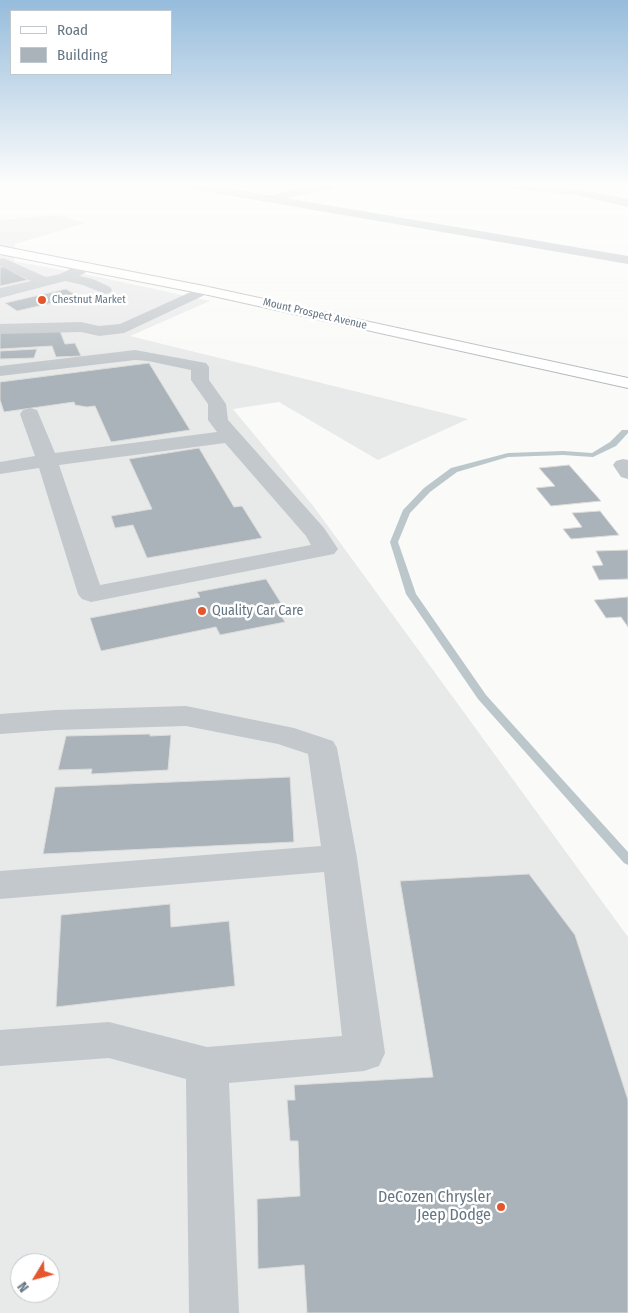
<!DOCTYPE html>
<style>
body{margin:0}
#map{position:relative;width:628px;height:1313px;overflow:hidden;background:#fafaf8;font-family:"Fira Sans Condensed",sans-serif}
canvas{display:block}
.legend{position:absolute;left:10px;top:10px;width:162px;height:65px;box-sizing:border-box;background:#fff;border:1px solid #c1c8cd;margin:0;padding:6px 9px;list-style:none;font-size:15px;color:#657683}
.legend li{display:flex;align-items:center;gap:10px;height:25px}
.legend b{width:25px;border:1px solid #c1c8cd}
.north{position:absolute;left:10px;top:1253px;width:50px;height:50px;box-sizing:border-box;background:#fff;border:1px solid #c1c8cd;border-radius:50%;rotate:233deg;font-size:14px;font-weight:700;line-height:20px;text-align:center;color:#657683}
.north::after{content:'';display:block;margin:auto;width:18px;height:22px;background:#e4572e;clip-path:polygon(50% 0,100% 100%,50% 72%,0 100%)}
</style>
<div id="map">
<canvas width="628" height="1313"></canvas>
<ul class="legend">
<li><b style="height:6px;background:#fff"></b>Road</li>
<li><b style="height:14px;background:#aab3b9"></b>Building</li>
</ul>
<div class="north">N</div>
</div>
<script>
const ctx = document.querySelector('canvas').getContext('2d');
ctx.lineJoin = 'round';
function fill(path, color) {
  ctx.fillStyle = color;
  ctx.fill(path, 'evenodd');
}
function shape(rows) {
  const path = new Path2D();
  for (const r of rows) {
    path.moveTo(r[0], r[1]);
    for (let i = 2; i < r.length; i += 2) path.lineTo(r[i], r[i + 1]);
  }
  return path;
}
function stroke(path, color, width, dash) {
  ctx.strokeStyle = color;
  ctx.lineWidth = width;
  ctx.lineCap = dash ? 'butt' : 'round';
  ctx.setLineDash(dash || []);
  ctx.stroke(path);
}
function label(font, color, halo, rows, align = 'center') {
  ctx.font = font + ' "Fira Sans Condensed",sans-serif';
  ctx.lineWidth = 5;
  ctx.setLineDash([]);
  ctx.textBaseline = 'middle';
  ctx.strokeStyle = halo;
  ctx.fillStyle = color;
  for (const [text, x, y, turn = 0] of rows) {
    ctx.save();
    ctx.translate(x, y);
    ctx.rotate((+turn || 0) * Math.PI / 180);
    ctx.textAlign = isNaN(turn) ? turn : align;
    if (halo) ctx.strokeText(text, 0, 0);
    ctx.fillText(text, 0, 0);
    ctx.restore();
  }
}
fill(shape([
 [57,215,86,223,15,244,14,261,99,277,210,301,130,336,468,419,378,460,279,402,233,409,314,507,628,937,628,1313,0,1313,0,220],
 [20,1263,50,1263,50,1293,20,1293]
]), '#e8e9e9');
fill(shape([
 [622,430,628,430,628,433,616,446,593,457,563,455,508,457,457,472,430,492,410,513,398,542,416,594,486,695,628,852,628,865,624,863,478,699,406,594,390,542,403,510,424,488,451,468,508,453,563,451,592,453,610,442,622,430]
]), '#bbc7cb');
const building = shape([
 [0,267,4,267,28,280,0,286,0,267],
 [66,289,79,297,17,311,5,303,66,289],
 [60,331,65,344,75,343,81,356,56,357,52,346,0,349,0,332,60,331],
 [37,349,34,358,0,359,0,351,37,349],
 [149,363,190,430,111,442,95,406,87,407,75,405,74,402,4,412,0,400,0,382,149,363],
 [199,448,234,507,242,506,262,538,147,558,133,525,115,528,111,516,152,509,129,459,199,448],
 [569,465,601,501,551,506,536,488,555,486,539,468,569,465],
 [600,511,619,535,571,539,563,529,582,527,572,513,600,511],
 [628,550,628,579,599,580,592,566,603,565,596,551,628,550],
 [266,579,281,603,274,604,285,622,220,635,216,627,101,651,90,618,200,597,197,592,266,579],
 [628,597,628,627,621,617,606,618,594,600,628,597],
 [150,734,150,736,171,735,168,770,91,774,92,769,58,770,66,736,150,734],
 [290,777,294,842,43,854,55,787,290,777],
 [529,874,575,935,628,1100,628,1313,307,1313,304,1265,258,1269,257,1199,300,1196,298,1141,290,1141,287,1100,295,1100,294,1085,433,1077,400,881,529,874],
 [170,904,171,927,229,921,235,986,56,1007,61,915,170,904]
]);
fill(building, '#aab3b9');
stroke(building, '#dcdcda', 1);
const major = shape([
 [0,246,204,286,628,378,628,388,204,294,0,254,0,246]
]);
stroke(major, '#b5babe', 2);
fill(shape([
 [187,186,215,186,274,196,276,194,304,186,337,186,332,189,285,198,628,256,628,264,192,189,187,186],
 [508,186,577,189,628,199,628,207,577,195,513,189,508,186],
 [3,258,46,277,60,274,82,263,92,263,94,266,92,269,79,276,93,279,110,287,112,290,110,293,105,294,83,285,65,281,0,298,0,288,31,281,0,266,0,259,3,258],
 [204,286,209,287,211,290,209,293,124,333,99,336,81,332,0,334,0,324,81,322,99,326,120,324,204,286],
 [135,350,206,363,209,367,209,380,226,404,228,420,324,528,338,549,334,554,91,602,82,599,78,594,39,468,0,474,0,462,35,456,20,414,23,410,30,408,37,410,55,453,217,432,208,420,208,404,191,380,191,370,148,361,135,360,0,376,0,366,135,350],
 [225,443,306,536,311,545,100,585,59,465,225,443],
 [623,459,628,460,628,479,621,477,613,465,616,461,623,459],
 [186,706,294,728,333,741,337,748,357,858,385,1053,379,1066,364,1071,229,1083,239,1313,189,1313,186,1079,109,1058,0,1066,0,1030,109,1022,207,1047,342,1036,324,872,0,899,0,871,321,846,308,754,278,744,186,726,56,730,0,734,0,714,56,710,186,706]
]), '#c3c8cc');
fill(major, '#fff');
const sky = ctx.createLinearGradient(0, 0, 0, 370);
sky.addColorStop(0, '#96bcdc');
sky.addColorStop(0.5, '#fdfdfc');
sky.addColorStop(1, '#fdfdfc00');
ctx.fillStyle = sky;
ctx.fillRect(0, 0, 628, 370);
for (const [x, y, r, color] of [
 [42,300,5,"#e4572e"],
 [202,611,5,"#e4572e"],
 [501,1207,5,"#e4572e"]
]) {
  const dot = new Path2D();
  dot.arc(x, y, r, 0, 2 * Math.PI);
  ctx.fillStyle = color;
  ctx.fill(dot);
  stroke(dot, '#fff', 2);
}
label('11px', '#657683', '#fff', [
 ["Chestnut Market",52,300]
], 'left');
label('11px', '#657683', '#fff', [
 ["Mount Prospect Avenue",315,314,13]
]);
label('14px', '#657683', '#fff', [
 ["Quality Car Care",212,611]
], 'left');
label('16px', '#657683', '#fff', [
 ["DeCozen Chrysler",491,1198],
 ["Jeep Dodge",491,1216]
], 'right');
</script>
